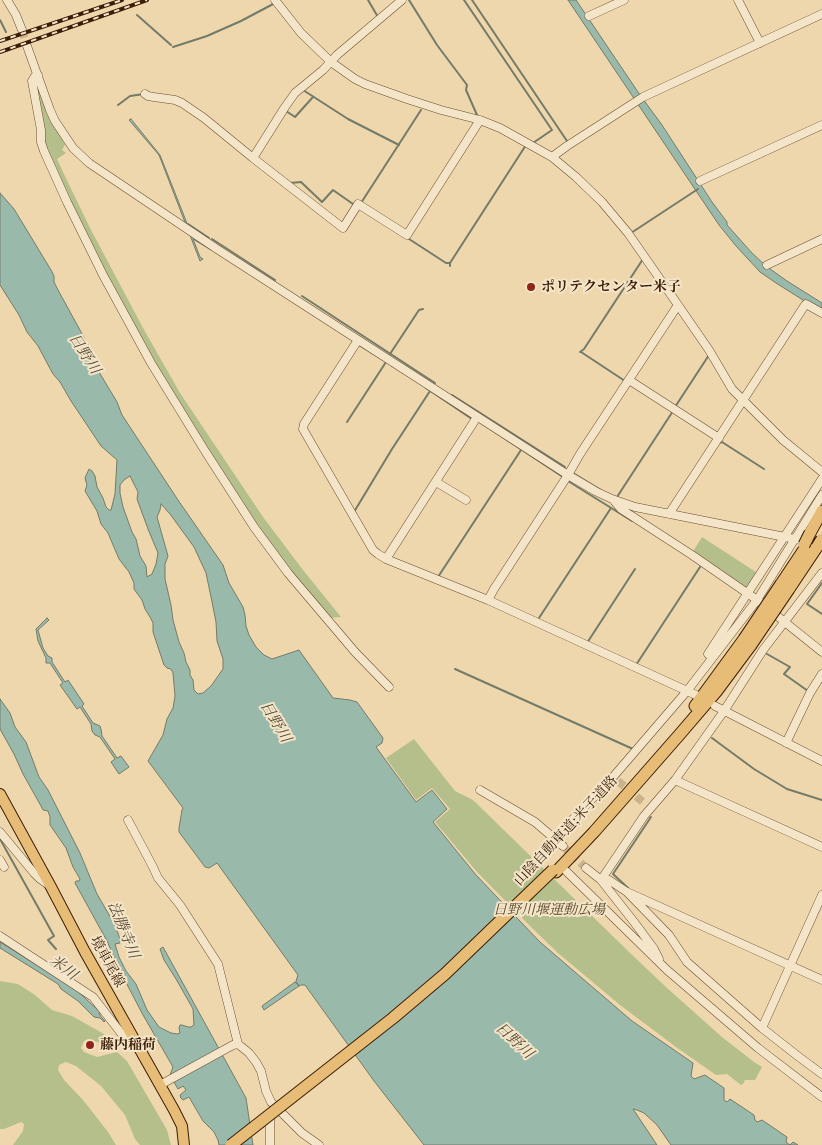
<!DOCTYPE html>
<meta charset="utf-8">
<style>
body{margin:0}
canvas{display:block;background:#eed7ac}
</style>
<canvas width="822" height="1145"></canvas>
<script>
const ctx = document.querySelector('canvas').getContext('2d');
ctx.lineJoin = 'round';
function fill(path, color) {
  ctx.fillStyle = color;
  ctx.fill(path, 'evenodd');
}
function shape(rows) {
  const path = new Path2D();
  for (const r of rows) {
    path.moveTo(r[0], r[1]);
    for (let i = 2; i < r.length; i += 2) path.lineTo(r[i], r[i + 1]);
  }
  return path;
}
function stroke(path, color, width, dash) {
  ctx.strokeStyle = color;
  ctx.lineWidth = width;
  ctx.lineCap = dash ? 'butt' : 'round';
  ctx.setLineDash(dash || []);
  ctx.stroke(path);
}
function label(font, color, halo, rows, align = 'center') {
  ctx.font = font + ' "Old Standard TT","Noto Serif JP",serif';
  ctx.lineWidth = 4;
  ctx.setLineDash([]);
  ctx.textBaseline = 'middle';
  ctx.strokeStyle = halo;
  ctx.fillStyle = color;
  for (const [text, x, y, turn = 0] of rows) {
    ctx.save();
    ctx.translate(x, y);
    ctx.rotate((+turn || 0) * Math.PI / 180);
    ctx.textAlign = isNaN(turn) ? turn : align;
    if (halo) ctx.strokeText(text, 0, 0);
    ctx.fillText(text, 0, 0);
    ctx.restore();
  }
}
fill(shape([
 [36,81,51,119,65,145,62,150,66,153,57,159,63,172,89,226,143,328,180,393,263,517,303,570,341,617,329,618,324,613,259,531,171,393,96,257,46,149],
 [702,537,759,574,748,591,692,553],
 [414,739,455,791,473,800,627,950,667,988,722,1037,754,1062,762,1067,755,1080,745,1080,743,1084,741,1085,727,1074,716,1075,676,1047,620,1005,558,953,532,928,477,872,435,822,450,809,432,788,416,800,386,758],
 [0,981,18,984,35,995,52,1010,72,1016,104,1034,106,1041,106,1045,88,1039,84,1041,81,1048,84,1052,97,1057,117,1052,127,1061,167,1130,171,1145,140,1145,135,1139,125,1115,101,1086,76,1066,66,1062,59,1065,58,1070,64,1080,83,1100,108,1132,116,1145,13,1145,23,1131,24,1124,21,1122,4,1129,0,1129]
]), '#b5bf8c');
const water = shape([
 [568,0,576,0,640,95,662,125,712,202,727,222,727,225,752,253,766,266,787,281,822,303,822,312,776,283,760,272,736,246,719,225,568,0],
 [131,119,160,155,192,236,212,249,211,250,193,239,200,257,203,259,200,261,159,155,129,120,131,119],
 [0,193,14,209,51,270,54,276,54,282,58,290,92,352,93,362,117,402,122,415,178,500,223,565,229,583,243,607,245,615,246,626,249,635,256,647,264,655,272,659,299,650,333,698,350,700,357,702,383,738,382,743,376,747,416,802,432,790,447,809,433,822,476,875,540,942,632,1021,693,1063,691,1076,694,1079,705,1075,724,1088,724,1100,727,1102,730,1099,754,1115,755,1120,757,1122,762,1120,787,1137,786,1142,790,1145,793,1142,798,1145,671,1145,657,1125,644,1113,637,1110,633,1109,657,1145,424,1145,374,1081,305,985,301,985,299,986,296,981,298,975,217,863,209,868,205,867,179,832,179,828,182,810,183,808,148,761,163,735,167,719,173,708,175,696,173,673,171,669,167,668,164,665,153,632,153,623,150,617,145,609,142,600,134,589,134,583,129,572,119,559,108,533,101,524,97,511,85,491,87,485,85,478,89,469,92,471,95,476,97,487,103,498,106,507,109,510,111,510,115,494,117,460,101,446,71,401,60,382,53,374,38,346,27,332,19,315,0,285,0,193],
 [130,476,138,492,137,499,148,529,158,553,156,564,152,574,147,577,146,566,140,556,136,539,132,532,123,507,120,493,120,485,124,480,130,476],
 [161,504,170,514,194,547,206,573,211,597,216,622,217,641,223,659,223,669,211,686,203,693,198,694,194,690,193,680,190,675,190,670,186,662,184,653,179,642,173,620,171,605,165,579,165,564,168,556,157,517,160,510,161,504],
 [47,618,49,620,38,630,43,648,48,656,52,658,52,662,65,682,68,680,84,704,82,706,93,723,100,726,101,729,102,736,117,758,121,756,129,767,119,774,111,762,115,759,100,737,95,735,92,731,91,724,80,707,77,709,60,685,63,683,50,663,46,663,46,658,38,641,36,629,47,618],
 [0,699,10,713,15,727,26,742,39,777,48,790,80,853,97,894,115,925,120,939,120,943,115,944,119,957,126,971,136,984,147,1010,159,1027,171,1033,177,1034,180,1033,179,1028,180,1025,182,1025,188,1027,191,1027,194,1025,193,1009,176,979,164,960,160,949,163,947,246,1098,253,1145,219,1145,218,1140,214,1132,203,1121,189,1097,183,1100,180,1097,181,1097,180,1095,186,1090,183,1086,178,1089,170,1075,173,1067,143,1015,120,971,107,941,75,883,76,881,79,881,80,879,73,867,66,848,50,825,50,817,48,811,43,810,41,806,23,774,14,754,0,729,0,699],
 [0,942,64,982,71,985,100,1012,99,1013,101,1017,105,1021,104,1022,100,1018,94,1017,78,1001,61,989,58,984,0,948,0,942],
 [295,982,299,986,264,1010,262,1006,295,982]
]);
fill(water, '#99baaa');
stroke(water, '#747b68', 1);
stroke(shape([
 [368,0,378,17],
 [409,0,437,45,467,85,466,90,477,115,477,117],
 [464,0,552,130,533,143],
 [472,0,567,141],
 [137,15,171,45],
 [0,20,6,32],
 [173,47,207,36,241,21,275,3],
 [303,90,348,119,399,145],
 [118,105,130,96,144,94],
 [286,111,295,117,313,97],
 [290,183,301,182,322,202,333,190,353,204],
 [361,203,421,110],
 [188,224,209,238],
 [631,233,698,189],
 [406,237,446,263,450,263,450,266],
 [212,239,275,280],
 [450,263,526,145],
 [302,296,435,383],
 [359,345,385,361],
 [580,352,584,349,643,259],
 [581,352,625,381],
 [390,354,419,310,423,309],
 [391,365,404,373],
 [426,388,472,419],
 [452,395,565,467],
 [675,407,709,355],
 [478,421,563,477],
 [347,422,386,362],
 [719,443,722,442,764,469],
 [573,473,601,490],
 [568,481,632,521],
 [617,497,673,411],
 [354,512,392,449,430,391],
 [438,577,521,450],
 [822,583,807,604,822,614],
 [537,621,611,508],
 [587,643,635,569],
 [767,654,790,667,784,674,808,691],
 [636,665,700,567],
 [455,669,633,749],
 [712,738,754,769,787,789,822,800],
 [0,839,54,936,48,940,56,949],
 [628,888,613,874,651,817]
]), '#747b68', 2);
stroke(shape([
 [22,30,27,46],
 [618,781,644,803],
 [563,846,586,868]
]), '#cab28b', 8, [8, 4]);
const minor = shape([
 [7,0,16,15,22,30],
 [275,0,301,33,331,62,355,79,365,84,407,99,441,110,480,120,500,128,552,157,576,177,602,202,628,233,678,305,709,350,732,389,783,440,822,472],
 [738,0,760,43],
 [589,16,624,0],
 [27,46,50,110,55,121,73,148,89,163,217,249,568,475,595,491,612,499,635,507,795,539,822,543],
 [38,75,35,76,32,81,41,130,41,142,44,151,67,202,103,275,151,363,205,451,254,527,288,573,355,652,389,687],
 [145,94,148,96,154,97,175,100,182,103,204,118,253,158,343,228,358,204,407,235,480,120],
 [552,157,567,146,643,97,822,14],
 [253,158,285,107,295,93,323,70,337,55,402,0],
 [700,181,822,125],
 [767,265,822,239],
 [358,340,304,424,303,429,373,550,378,554,386,559,477,417],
 [629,380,719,438],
 [436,482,466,500],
 [615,502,621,509,692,555,760,602],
 [669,514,805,305,806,304,822,313],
 [386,559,488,600,696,695],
 [488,600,494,589,568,475,580,454,678,305],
 [771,611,822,652],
 [712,658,708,654,822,479],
 [715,706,822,761],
 [786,743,810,693,822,674],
 [675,780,822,847],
 [480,790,535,822,563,846],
 [128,820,153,867,158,878,180,905,218,964,238,1044],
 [0,832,34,873,40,879,49,885],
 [554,839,613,777,687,691,757,600,822,495],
 [0,860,4,867],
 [586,868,601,880,634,922,654,949,659,959],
 [567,872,667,970,758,1048,822,1097],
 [601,880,644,816,675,780,724,711,763,650,822,573],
 [601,880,609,880,627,892,822,980],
 [627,892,669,935,687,962,762,1028,799,1057,822,1074],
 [0,936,93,997,128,1042,137,1046],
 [762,1028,822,895],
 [160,1085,233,1045,238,1044,249,1053,256,1062,261,1071,266,1091,271,1102,302,1133,319,1145],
 [270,1114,270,1145]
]);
const major = shape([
 [0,794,51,887,85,952,174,1110,182,1126,184,1145]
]);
const highway = shape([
 [810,533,822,511],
 [781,584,807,545],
 [789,589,817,547],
 [695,706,744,639],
 [556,872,594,832,680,734,716,692,751,645]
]);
stroke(minor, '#684c30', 9);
stroke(major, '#3c1d06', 12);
stroke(highway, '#3c1d06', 13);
stroke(minor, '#f4e5c9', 8);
stroke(major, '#e7bc76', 10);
stroke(highway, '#e7bc76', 11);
const rail = shape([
 [0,41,122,0],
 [0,52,147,0]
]);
stroke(rail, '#3c1d06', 4);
stroke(rail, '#f4e5c9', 2, [5.5]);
const highwayBridge = shape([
 [804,545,810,533],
 [817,547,822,539],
 [744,639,781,584],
 [751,645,789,589],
 [231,1145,393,1018,445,974,553,870]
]);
stroke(highwayBridge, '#3c1d06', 13, []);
stroke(highwayBridge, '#e7bc76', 11);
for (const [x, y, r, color] of [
 [531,287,5,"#8f2418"],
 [90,1045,5,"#8f2418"]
]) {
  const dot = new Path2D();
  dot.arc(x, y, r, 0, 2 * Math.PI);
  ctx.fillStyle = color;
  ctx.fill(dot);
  stroke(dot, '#f4e5c9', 2);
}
label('bold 14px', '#3c1d06', '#f4e5c9', [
 ["ポリテクセンター米子",541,287],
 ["藤内稲荷",100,1045]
], 'left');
label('14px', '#3c1d06', '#f4e5c9', [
 ["山陰自動車道;米子道路",566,831,-47],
 ["境車尾線",107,962,61]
]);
label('italic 14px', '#5a4628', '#f4e5c9', [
 ["日野川堰運動広場",549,910]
]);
label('italic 15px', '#584c37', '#f4e5c9', [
 ["日野川",84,354,57],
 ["日野川",275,722,59],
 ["法勝寺川",123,930,68],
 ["米川",63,968,37],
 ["日野川",514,1041,43]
]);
</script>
